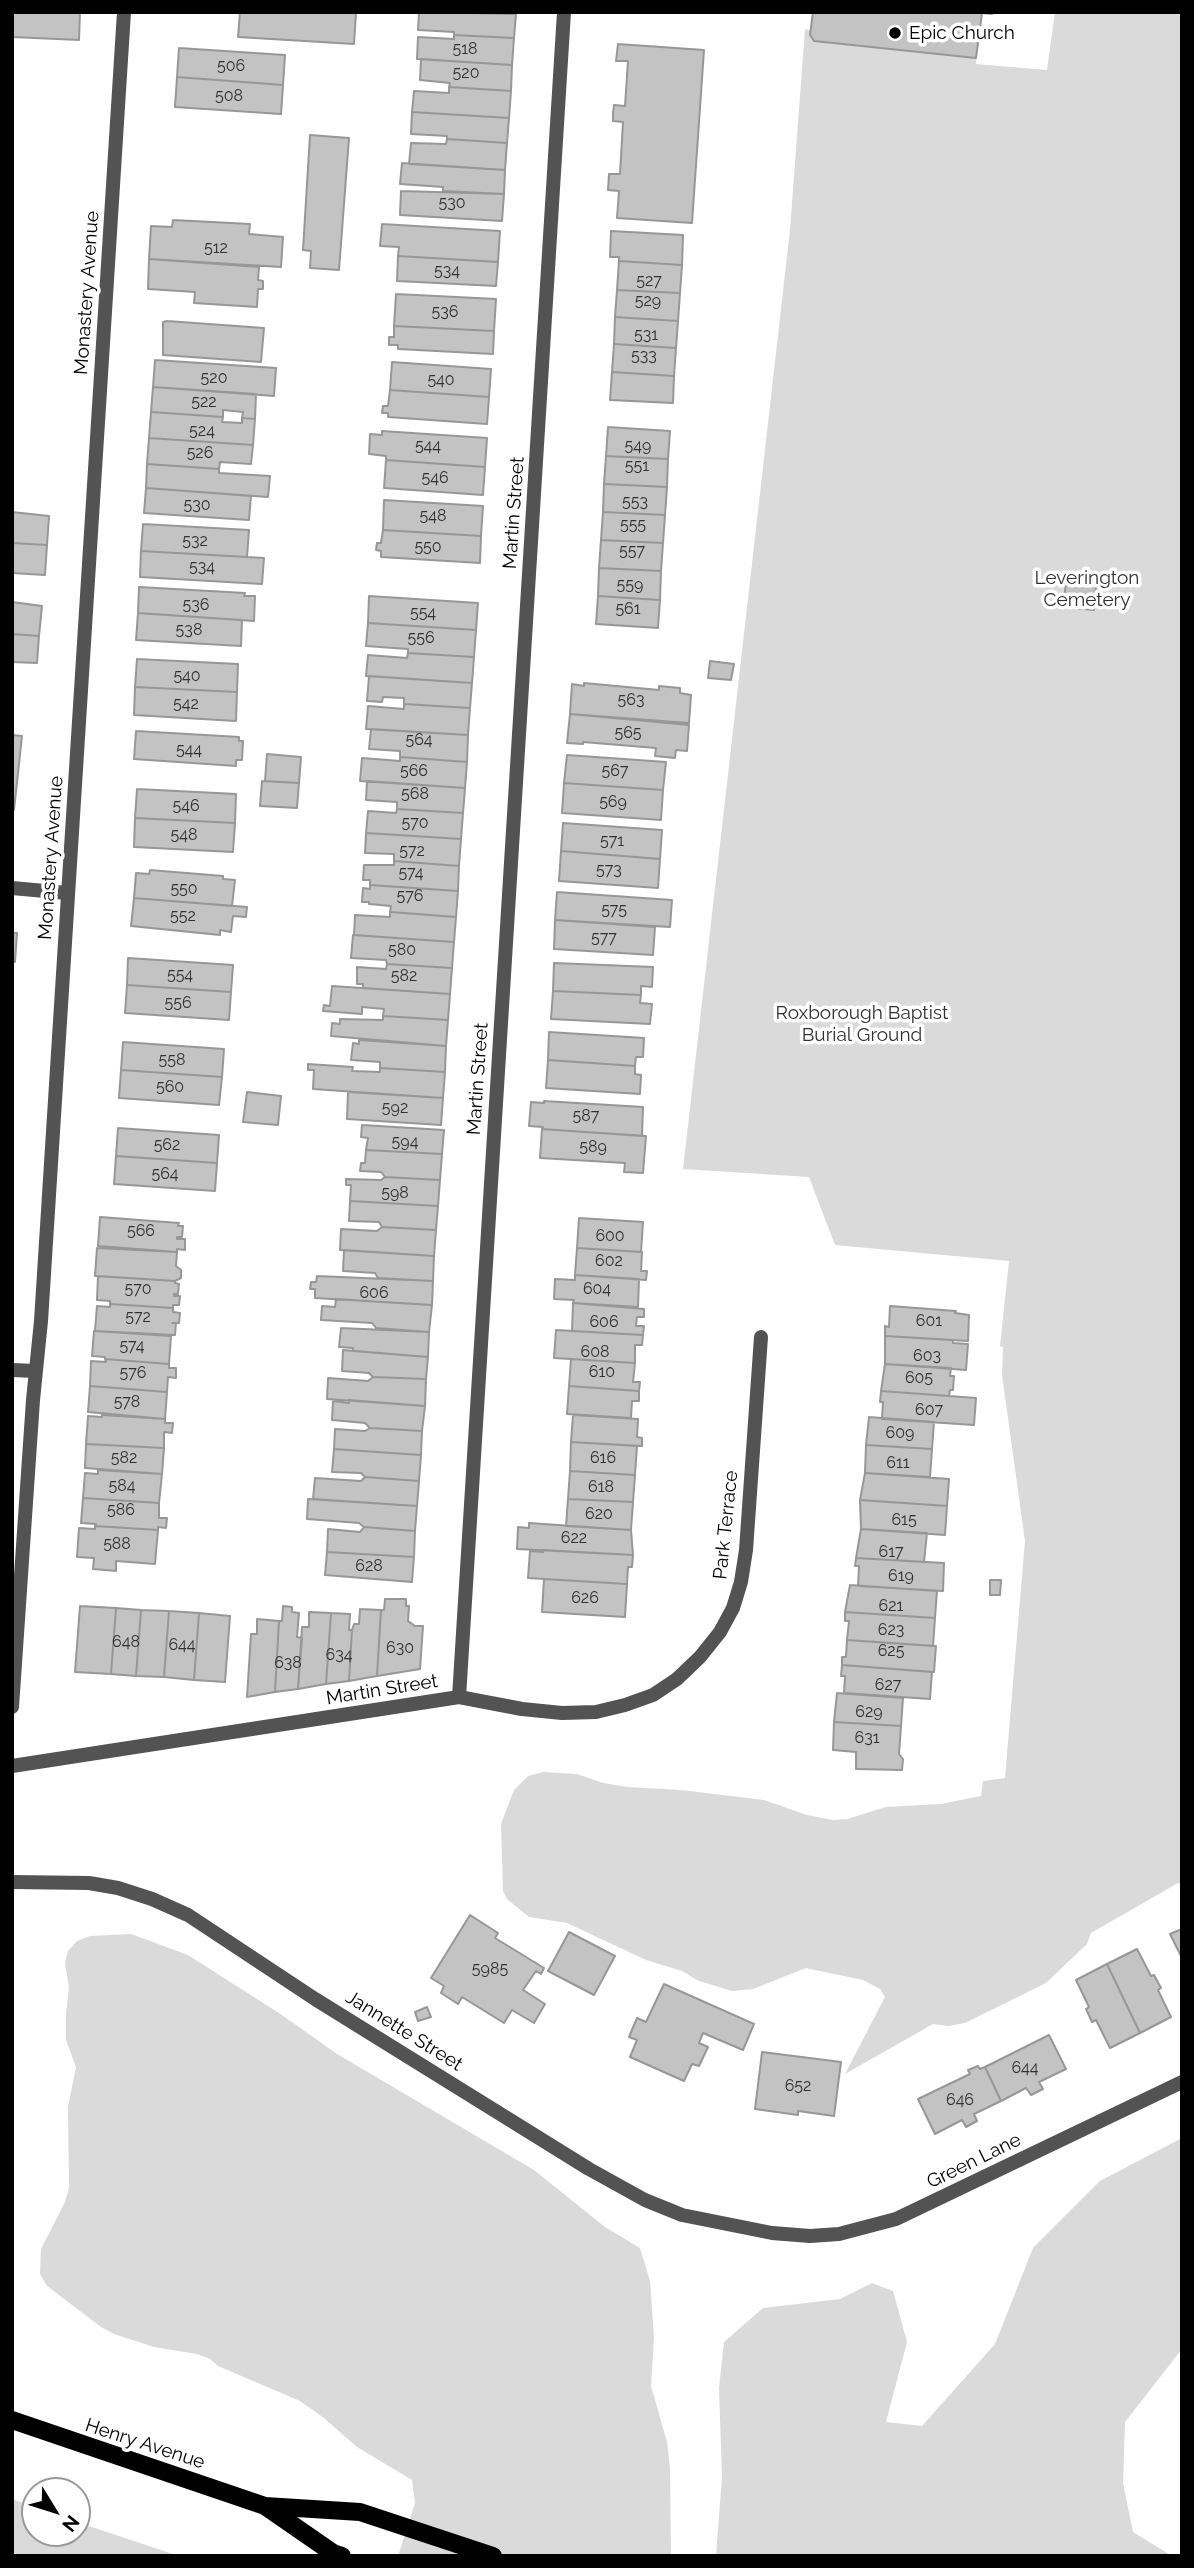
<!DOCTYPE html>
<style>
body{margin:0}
#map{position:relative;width:1194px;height:2568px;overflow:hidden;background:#fff;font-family:Raleway,sans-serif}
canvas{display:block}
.frame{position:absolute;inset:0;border:14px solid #000;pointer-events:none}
.north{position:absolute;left:21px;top:2477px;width:70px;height:70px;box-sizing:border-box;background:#fff;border:2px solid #999;border-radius:50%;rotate:128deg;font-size:19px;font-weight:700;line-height:28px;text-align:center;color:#000}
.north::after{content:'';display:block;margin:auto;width:24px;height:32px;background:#000;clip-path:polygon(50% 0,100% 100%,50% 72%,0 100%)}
</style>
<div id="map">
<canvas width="1194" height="2568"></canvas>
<div class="frame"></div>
<div class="north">N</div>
</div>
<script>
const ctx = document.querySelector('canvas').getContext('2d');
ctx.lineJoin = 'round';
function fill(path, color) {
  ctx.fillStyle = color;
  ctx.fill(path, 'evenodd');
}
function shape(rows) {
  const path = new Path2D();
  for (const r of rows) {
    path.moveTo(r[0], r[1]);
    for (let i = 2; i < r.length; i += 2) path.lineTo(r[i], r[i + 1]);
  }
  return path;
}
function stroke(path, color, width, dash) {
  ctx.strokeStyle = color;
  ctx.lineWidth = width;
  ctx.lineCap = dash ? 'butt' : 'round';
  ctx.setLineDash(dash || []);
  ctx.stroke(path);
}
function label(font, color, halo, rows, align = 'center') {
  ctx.font = font + ' Raleway,sans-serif';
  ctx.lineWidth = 7;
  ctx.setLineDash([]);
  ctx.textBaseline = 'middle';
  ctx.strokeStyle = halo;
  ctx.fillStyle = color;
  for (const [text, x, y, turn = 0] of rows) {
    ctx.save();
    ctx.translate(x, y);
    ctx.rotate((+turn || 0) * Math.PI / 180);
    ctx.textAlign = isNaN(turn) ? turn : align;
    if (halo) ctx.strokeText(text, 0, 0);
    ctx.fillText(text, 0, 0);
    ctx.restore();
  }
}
fill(shape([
 [1055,12,1182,12,1182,1884,1178,1883,1091,1933,1087,1944,1046,1983,965,2023,948,2026,933,2024,845,2074,885,1997,880,1989,863,1980,806,1968,753,1989,732,1991,699,1981,682,1971,646,1960,567,1923,529,1917,507,1899,503,1891,501,1824,514,1790,528,1776,543,1772,577,1774,603,1783,628,1787,681,1790,764,1800,807,1815,833,1820,847,1819,886,1807,941,1804,981,1796,983,1781,1005,1778,1025,1541,1002,1375,1003,1347,1000,1346,1009,1261,835,1245,809,1177,683,1169,790,230,805,29,810,30,810,35,814,41,976,58,976,64,1047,70],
 [131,1934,188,1955,282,2015,337,2054,534,2170,605,2227,640,2248,650,2281,654,2337,651,2386,667,2442,670,2468,671,2556,398,2556,415,2503,412,2480,357,2447,324,2418,300,2401,218,2366,210,2359,197,2354,154,2347,114,2334,101,2327,47,2286,40,2274,41,2249,65,2202,69,2188,68,2107,76,2067,66,2040,66,2014,69,1988,65,1963,68,1951,77,1941,90,1936],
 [1182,2138,1182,2349,1125,2422,1123,2483,1133,2532,1172,2556,716,2556,722,2477,719,2388,724,2342,763,2308,840,2299,872,2283,893,2291,907,2342,886,2422,922,2426,995,2344,1033,2248,1100,2181],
 [12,2499,35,2507,35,2533,77,2533,77,2522,179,2556,12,2556]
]), '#dadada');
const building = shape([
 [12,12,80,12,79,40,12,37,12,12],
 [240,12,356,12,354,44,238,37,240,12],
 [419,12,516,14,514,38,454,35,454,32,418,30,419,12],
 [813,12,993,12,992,14,982,13,976,58,814,41,810,35,813,12],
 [454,35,514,38,512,65,417,59,418,37,454,39,454,35],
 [618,44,704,50,692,223,617,218,619,191,608,190,609,174,620,174,623,122,613,121,613,113,614,105,625,106,628,61,616,61,618,44],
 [179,48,285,55,283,85,177,77,179,48],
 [421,59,512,65,511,91,449,87,450,83,420,80,421,59],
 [177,77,283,85,281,114,175,107,177,77],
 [449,87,511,91,509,118,412,112,414,91,449,93,449,87],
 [412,112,509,118,507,143,447,139,447,136,411,134,412,112],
 [310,135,349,138,339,270,310,268,311,251,303,250,310,135],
 [447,139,507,143,505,170,409,164,411,143,446,144,447,139],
 [402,163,505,170,504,194,443,191,443,187,400,184,402,163],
 [401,191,504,194,502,221,400,215,401,191],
 [173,220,250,224,249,234,283,237,281,267,149,259,151,226,172,227,173,220],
 [382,224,500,231,498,262,398,256,399,247,380,246,382,224],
 [611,231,683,235,682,265,619,261,619,257,610,257,611,231],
 [398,256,498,262,496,286,397,281,398,256],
 [149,259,259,267,258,280,263,281,263,289,258,289,257,307,194,303,195,292,148,289,149,259],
 [619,261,682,265,680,293,617,290,619,261],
 [617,290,680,293,678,321,615,317,617,290],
 [396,294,496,299,494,331,394,326,396,294],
 [615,317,678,321,676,348,614,344,615,317],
 [167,321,264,328,261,362,163,355,163,322,167,321],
 [394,326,494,331,493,354,398,349,398,345,389,345,389,337,394,337,394,326],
 [614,344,676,348,674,376,612,372,614,344],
 [155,360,276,368,274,396,153,387,155,360],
 [392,362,491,369,489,397,390,390,392,362],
 [612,372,674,376,673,403,610,400,612,372],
 [153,387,256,394,255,419,242,418,243,412,223,410,223,417,151,412,153,387],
 [390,390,489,397,487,424,388,417,388,413,382,413,383,406,388,406,390,390],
 [151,412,223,417,222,422,242,423,242,418,255,419,253,445,149,438,151,412],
 [608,427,670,431,668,459,606,456,608,427],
 [382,431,487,438,485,467,386,460,386,456,369,454,370,434,382,435,382,431],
 [149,438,253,445,251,464,220,462,219,469,147,464,149,438],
 [606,456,668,459,667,487,604,484,606,456],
 [386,460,485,467,483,495,384,488,386,460],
 [147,464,219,469,219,473,270,476,268,497,146,488,147,464],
 [604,484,667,487,665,515,603,512,604,484],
 [146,488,251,496,249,520,144,513,146,488],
 [384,500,483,506,481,536,383,530,384,500],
 [12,512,49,516,47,545,12,543,12,512],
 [603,512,665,515,663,543,601,540,603,512],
 [143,524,249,530,247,557,141,551,143,524],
 [383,530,481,536,480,563,381,557,381,551,376,550,377,543,381,543,383,530],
 [601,540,663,543,661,571,599,568,601,540],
 [12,543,47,545,45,575,12,573,12,543],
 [141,551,264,558,262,584,140,577,141,551],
 [599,568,661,571,660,600,598,596,599,568],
 [1066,583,1096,586,1094,610,1063,607,1066,583],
 [139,587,245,593,244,596,255,596,254,621,138,613,139,587],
 [369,596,478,603,476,630,368,623,369,596],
 [598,596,660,600,658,628,596,624,598,596],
 [12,602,42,606,39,636,12,634,12,602],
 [138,613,242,620,241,646,136,640,138,613],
 [368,623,476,630,474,657,408,653,408,649,366,646,368,623],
 [12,634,39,636,37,663,12,662,12,634],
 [408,653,474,657,472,683,366,676,368,655,407,658,408,653],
 [137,659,238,664,237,692,135,687,137,659],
 [710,661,734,664,731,680,708,678,710,661],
 [369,676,472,683,470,708,404,704,404,698,383,697,382,702,367,701,369,676],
 [584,683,659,690,659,686,680,688,680,693,691,695,689,723,570,714,572,684,584,686,584,683],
 [135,687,237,692,236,721,134,715,135,687],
 [404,704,470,708,468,735,366,729,368,706,404,709,404,704],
 [570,714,689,725,687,751,676,750,675,758,655,756,656,748,583,742,583,744,567,743,570,714],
 [371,729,468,735,467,762,400,757,400,751,369,749,371,729],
 [136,731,239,737,239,741,243,741,242,760,236,760,236,766,134,759,136,731],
 [12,735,22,736,14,810,12,810,12,735],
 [267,754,301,757,299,783,265,781,267,754],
 [567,755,666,762,663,790,564,783,567,755],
 [400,757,467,762,465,788,360,781,362,758,400,761,400,757],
 [262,781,299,783,297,808,260,806,262,781],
 [367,781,465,788,463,813,397,809,397,802,366,800,367,781],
 [564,783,663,790,661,820,562,813,564,783],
 [137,789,236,794,235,823,135,818,137,789],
 [397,809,463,813,461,839,366,833,368,811,396,813,397,809],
 [135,818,235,823,233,852,134,847,135,818],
 [563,823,662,830,660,859,561,851,563,823],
 [366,833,461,839,459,866,394,861,394,854,365,853,366,833],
 [561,851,660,859,658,888,559,881,561,851],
 [394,861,459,866,458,891,370,885,370,880,363,880,364,865,394,865,394,861],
 [150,870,223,876,223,879,235,880,232,906,134,898,136,873,149,874,150,870],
 [370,885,458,891,456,917,390,912,391,906,369,904,369,902,362,902,363,888,370,889,370,885],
 [557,892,672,900,670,927,555,920,557,892],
 [134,898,247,907,246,917,233,916,231,932,220,930,220,935,131,926,134,898],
 [390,912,456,917,454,942,354,935,355,915,390,917,390,912],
 [555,920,655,927,653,955,554,949,555,920],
 [12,933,17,933,15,962,12,962,12,933],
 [353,935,454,942,452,968,387,964,386,960,351,958,353,935],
 [128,958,233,965,231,992,127,985,128,958],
 [554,963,653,967,652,987,641,986,641,995,553,991,554,963],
 [387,964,452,968,450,994,363,988,363,984,357,984,357,967,386,969,387,964],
 [127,985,231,992,229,1020,125,1013,127,985],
 [332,986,450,994,448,1020,383,1016,384,1009,362,1007,362,1014,323,1011,324,1005,330,1006,332,986],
 [553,991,641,995,640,1003,652,1004,650,1024,551,1019,553,991],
 [383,1016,448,1020,446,1046,331,1036,332,1023,340,1024,340,1019,383,1020,383,1016],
 [549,1032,644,1038,643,1057,636,1057,635,1066,548,1060,549,1032],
 [359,1040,446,1046,445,1072,380,1068,380,1062,351,1060,353,1043,359,1044,359,1040],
 [123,1042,224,1049,222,1077,121,1070,123,1042],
 [548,1060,635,1066,635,1074,641,1075,640,1094,546,1088,548,1060],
 [308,1064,353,1067,352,1071,380,1072,380,1068,445,1072,443,1098,313,1089,314,1070,308,1070,308,1064],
 [121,1070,222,1077,219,1105,119,1098,121,1070],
 [247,1092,281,1096,278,1125,243,1122,247,1092],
 [348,1092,443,1098,441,1125,347,1119,348,1092],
 [544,1101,643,1107,642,1136,542,1129,543,1127,529,1126,531,1102,544,1103,544,1101],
 [362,1125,444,1130,442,1154,366,1150,368,1138,361,1137,362,1125],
 [118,1128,219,1135,217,1163,116,1156,118,1128],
 [542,1129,646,1136,643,1173,624,1172,625,1163,540,1158,542,1129],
 [366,1150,442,1154,440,1180,385,1177,381,1172,360,1171,361,1163,365,1163,366,1150],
 [116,1156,217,1163,215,1191,114,1184,116,1156],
 [385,1177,440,1180,438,1206,350,1201,351,1185,346,1185,346,1179,381,1180,385,1177],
 [350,1201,438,1206,436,1230,382,1227,379,1222,349,1221,350,1201],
 [100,1217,179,1223,178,1226,183,1226,182,1237,177,1237,177,1239,185,1239,185,1250,177,1249,177,1252,98,1246,100,1217],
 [579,1218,643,1222,641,1252,577,1248,579,1218],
 [382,1227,436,1230,434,1256,340,1250,341,1229,377,1231,382,1227],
 [97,1248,177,1252,176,1266,181,1270,181,1278,175,1281,95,1276,97,1248],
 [577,1248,642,1252,641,1271,647,1271,646,1280,575,1275,577,1248],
 [344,1250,434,1256,433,1281,378,1278,375,1273,343,1271,344,1250],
 [575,1275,639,1279,638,1307,573,1303,574,1300,554,1299,555,1279,575,1280,575,1275],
 [98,1276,175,1281,175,1283,179,1284,178,1294,174,1294,174,1296,180,1296,179,1305,173,1305,173,1308,110,1304,110,1301,97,1300,98,1276],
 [317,1276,433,1281,432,1305,315,1298,315,1289,310,1289,311,1282,316,1282,317,1276],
 [336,1299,432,1305,429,1332,376,1328,372,1323,321,1320,322,1306,335,1307,336,1299],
 [573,1303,644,1309,644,1317,637,1317,636,1326,644,1326,643,1335,572,1331,573,1303],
 [110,1304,173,1308,173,1312,180,1313,179,1323,172,1323,176,1323,175,1335,95,1331,97,1306,110,1307,110,1304],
 [890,1306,956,1311,955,1313,969,1315,968,1341,885,1336,885,1326,889,1327,890,1306],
 [341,1328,429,1332,428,1357,353,1351,353,1348,339,1347,341,1328],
 [556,1330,643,1335,642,1345,635,1345,635,1363,554,1358,556,1330],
 [94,1331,171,1336,169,1364,105,1359,105,1357,92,1356,94,1331],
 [885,1336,953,1340,953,1343,968,1344,966,1370,885,1364,885,1336],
 [343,1350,428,1357,426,1379,373,1377,369,1373,342,1371,343,1350],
 [105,1359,169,1364,169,1368,176,1368,176,1378,168,1377,167,1392,90,1386,91,1361,106,1362,105,1359],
 [571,1359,635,1363,633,1382,640,1382,639,1391,569,1386,571,1359],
 [885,1364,951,1368,950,1376,954,1376,953,1390,950,1390,949,1396,881,1391,885,1364],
 [373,1377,426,1379,425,1406,327,1399,328,1378,368,1381,373,1377],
 [90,1386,167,1392,165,1419,88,1412,90,1386],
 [569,1386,639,1391,639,1401,632,1401,631,1418,567,1414,569,1386],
 [881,1391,976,1398,974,1425,882,1419,883,1402,880,1402,881,1391],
 [349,1400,425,1406,422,1431,370,1428,365,1423,332,1420,333,1401,349,1403,349,1400],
 [102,1415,165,1419,165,1423,173,1423,172,1433,164,1432,164,1448,86,1444,88,1416,102,1417,102,1415],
 [573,1415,638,1419,637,1437,642,1438,642,1446,571,1442,573,1415],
 [869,1417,934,1422,932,1449,866,1445,869,1417],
 [370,1428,422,1431,421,1455,334,1449,335,1429,365,1431,370,1428],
 [571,1442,637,1446,635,1475,570,1471,571,1442],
 [86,1444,164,1448,162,1474,85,1468,86,1444],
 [866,1445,932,1449,930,1477,865,1473,866,1445],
 [334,1449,421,1455,419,1481,365,1477,361,1473,332,1472,334,1449],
 [98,1470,162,1474,159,1503,83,1498,85,1473,98,1474,98,1470],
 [570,1471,635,1475,633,1502,568,1499,570,1471],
 [865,1473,949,1479,947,1506,860,1500,865,1473],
 [365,1477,419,1481,417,1506,313,1499,315,1478,361,1481,365,1477],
 [83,1498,159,1503,159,1518,167,1518,166,1528,158,1527,158,1530,95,1526,96,1524,81,1523,83,1498],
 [308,1499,417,1506,415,1531,364,1527,359,1523,307,1519,308,1499],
 [568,1499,633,1502,631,1530,566,1526,568,1499],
 [860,1500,947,1506,945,1535,861,1529,860,1500],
 [529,1523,631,1530,633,1555,517,1549,518,1527,529,1528,529,1523],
 [95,1526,158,1530,155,1564,116,1561,116,1571,93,1569,94,1558,77,1557,79,1528,95,1529,95,1526],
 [364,1527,415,1531,414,1557,327,1552,328,1529,360,1532,364,1527],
 [861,1529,927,1533,924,1562,856,1558,861,1529],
 [543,1550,633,1555,632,1567,628,1567,627,1584,528,1578,530,1551,543,1552,543,1550],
 [327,1552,414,1557,412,1582,325,1575,327,1552],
 [856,1558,944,1563,943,1591,858,1586,859,1566,855,1566,856,1558],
 [544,1579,627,1584,625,1617,542,1612,544,1579],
 [990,1580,1001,1580,1000,1595,990,1595,990,1580],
 [850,1585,937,1591,935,1618,845,1612,850,1585],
 [385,1599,406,1599,406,1606,409,1606,408,1621,415,1626,423,1626,420,1669,377,1676,381,1610,384,1610,385,1599],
 [80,1606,116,1608,111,1674,75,1672,80,1606],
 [283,1606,292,1607,292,1612,299,1613,297,1637,302,1638,298,1689,275,1692,279,1621,282,1621,283,1606],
 [116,1608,141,1610,136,1676,111,1674,116,1608],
 [360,1609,381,1610,377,1676,349,1681,352,1630,354,1624,359,1624,360,1609],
 [141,1610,169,1611,164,1677,136,1676,141,1610],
 [169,1611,199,1613,194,1680,164,1677,169,1611],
 [309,1612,331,1613,326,1684,298,1689,302,1627,309,1627,309,1612],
 [845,1612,935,1618,933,1646,847,1640,849,1621,845,1621,845,1612],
 [199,1613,230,1616,225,1682,194,1680,199,1613],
 [331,1613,350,1614,349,1630,352,1630,349,1681,326,1684,331,1613],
 [257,1619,279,1621,275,1692,247,1697,251,1634,257,1634,257,1619],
 [847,1640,936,1646,934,1672,842,1665,842,1657,846,1657,847,1640],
 [842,1665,932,1672,930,1699,844,1693,845,1676,841,1676,842,1665],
 [837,1693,903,1698,901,1726,834,1722,837,1693],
 [834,1722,901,1726,899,1754,903,1759,902,1770,856,1769,856,1752,833,1750,834,1722],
 [470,1915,498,1933,495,1938,544,1968,541,1974,536,1971,523,1990,545,2004,534,2023,512,2010,504,2023,462,1997,458,2004,441,1993,444,1986,431,1978,470,1915],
 [1182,1929,1182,1958,1170,1934,1182,1929],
 [569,1932,615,1956,594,1995,548,1971,569,1932],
 [1137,1949,1151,1976,1154,1975,1161,1988,1158,1990,1171,2017,1140,2033,1107,1964,1137,1949],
 [1107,1964,1140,2033,1110,2048,1096,2020,1092,2022,1086,2009,1089,2007,1076,1980,1107,1964],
 [664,1984,754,2024,743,2050,703,2033,699,2043,708,2047,699,2066,692,2064,684,2081,630,2057,637,2040,629,2037,637,2018,646,2022,664,1984],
 [427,2007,431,2017,418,2021,415,2012,427,2007],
 [1049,2035,1066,2069,1039,2082,1043,2089,1031,2095,1026,2088,1001,2101,985,2067,1049,2035],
 [762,2052,841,2062,834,2116,798,2111,798,2115,755,2109,762,2052],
 [978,2066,980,2069,985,2067,1001,2101,974,2114,977,2121,966,2127,962,2120,935,2134,918,2099,970,2074,968,2070,978,2066]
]);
fill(building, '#c3c3c3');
stroke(building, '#979797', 2);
stroke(shape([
 [12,888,67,893],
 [12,1370,36,1371],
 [459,1697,564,12],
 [12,1707,33,1400,41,1321,124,12],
 [12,1766,459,1697,522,1709,562,1713,596,1712,625,1705,653,1695,677,1679,700,1657,720,1632,733,1608,741,1582,746,1550,761,1337],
 [12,1882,89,1883,118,1888,152,1899,188,1915,315,1999,589,2169,645,2200,682,2215,772,2233,810,2236,839,2234,896,2219,1182,2082]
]), '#535353', 14);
stroke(shape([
 [12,2420,265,2506,360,2512,493,2556],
 [265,2506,333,2553,342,2556]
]), '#000', 18);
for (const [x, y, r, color] of [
 [895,33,7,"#000"]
]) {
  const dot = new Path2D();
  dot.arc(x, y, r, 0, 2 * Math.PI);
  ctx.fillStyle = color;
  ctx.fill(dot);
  stroke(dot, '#fff', 2.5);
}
label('16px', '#313131', null, [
 ["518",465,49],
 ["506",231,66],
 ["520",466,73],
 ["508",229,96],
 ["530",452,203],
 ["512",216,248],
 ["534",447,271],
 ["527",649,281],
 ["529",648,301],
 ["536",445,312],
 ["531",646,335],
 ["533",644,356],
 ["520",214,378],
 ["540",441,380],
 ["522",204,402],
 ["524",202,431],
 ["544",428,446],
 ["549",638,446],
 ["526",200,453],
 ["551",637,466],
 ["546",435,478],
 ["553",635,502],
 ["530",197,505],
 ["548",433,516],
 ["555",633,525],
 ["532",195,541],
 ["550",428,547],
 ["557",632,551],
 ["534",202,567],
 ["559",630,585],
 ["536",196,605],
 ["561",628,609],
 ["554",423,613],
 ["538",189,630],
 ["556",421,638],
 ["540",187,676],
 ["563",631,700],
 ["542",186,704],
 ["565",628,733],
 ["564",419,740],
 ["544",189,750],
 ["566",414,771],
 ["567",615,771],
 ["568",415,794],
 ["569",613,802],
 ["546",186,806],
 ["570",415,823],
 ["548",184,835],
 ["571",612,841],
 ["572",412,851],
 ["573",609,870],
 ["574",411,873],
 ["550",184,889],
 ["576",410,896],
 ["575",614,910],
 ["552",183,916],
 ["577",604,938],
 ["580",402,950],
 ["554",180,975],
 ["582",404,976],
 ["556",178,1003],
 ["558",172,1060],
 ["560",170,1087],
 ["592",395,1108],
 ["587",586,1116],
 ["594",405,1142],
 ["562",167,1145],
 ["589",593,1147],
 ["564",165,1174],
 ["598",395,1193],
 ["566",141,1231],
 ["600",610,1236],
 ["602",609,1261],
 ["570",138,1289],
 ["604",597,1289],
 ["606",374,1293],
 ["572",138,1317],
 ["601",929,1321],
 ["606",604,1322],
 ["574",132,1346],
 ["608",595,1352],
 ["603",927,1356],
 ["610",602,1372],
 ["576",133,1373],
 ["605",919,1378],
 ["578",127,1402],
 ["607",929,1410],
 ["609",900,1433],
 ["582",124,1458],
 ["616",603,1458],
 ["611",898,1463],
 ["584",122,1486],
 ["618",601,1487],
 ["586",121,1510],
 ["620",599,1514],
 ["615",904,1520],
 ["622",574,1538],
 ["588",117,1544],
 ["617",891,1552],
 ["628",369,1566],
 ["619",901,1576],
 ["626",585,1598],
 ["621",891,1606],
 ["623",891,1630],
 ["648",126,1642],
 ["644",182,1645],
 ["630",400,1648],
 ["625",891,1651],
 ["634",339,1655],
 ["638",288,1663],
 ["627",888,1685],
 ["629",869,1712],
 ["631",867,1738],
 ["5985",490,1969],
 ["644",1025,2068],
 ["652",798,2086],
 ["646",960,2100]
]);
label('19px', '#000', '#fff', [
 ["Epic Church",909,33]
], 'left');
label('19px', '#000', '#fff', [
 ["Monastery Avenue",87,293,-86],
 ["Martin Street",514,513,-86],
 ["Monastery Avenue",51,858,-86],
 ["Martin Street",478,1079,-86],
 ["Park Terrace",726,1525,-84],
 ["Martin Street",382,1690,-9],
 ["Jannette Street",404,2031,32],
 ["Green Lane",974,2161,-26],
 ["Henry Avenue",145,2444,18]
]);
label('19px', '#313131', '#fff', [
 ["Leverington",1087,578],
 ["Cemetery",1087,600],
 ["Roxborough Baptist",862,1013],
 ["Burial Ground",862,1035]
]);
</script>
